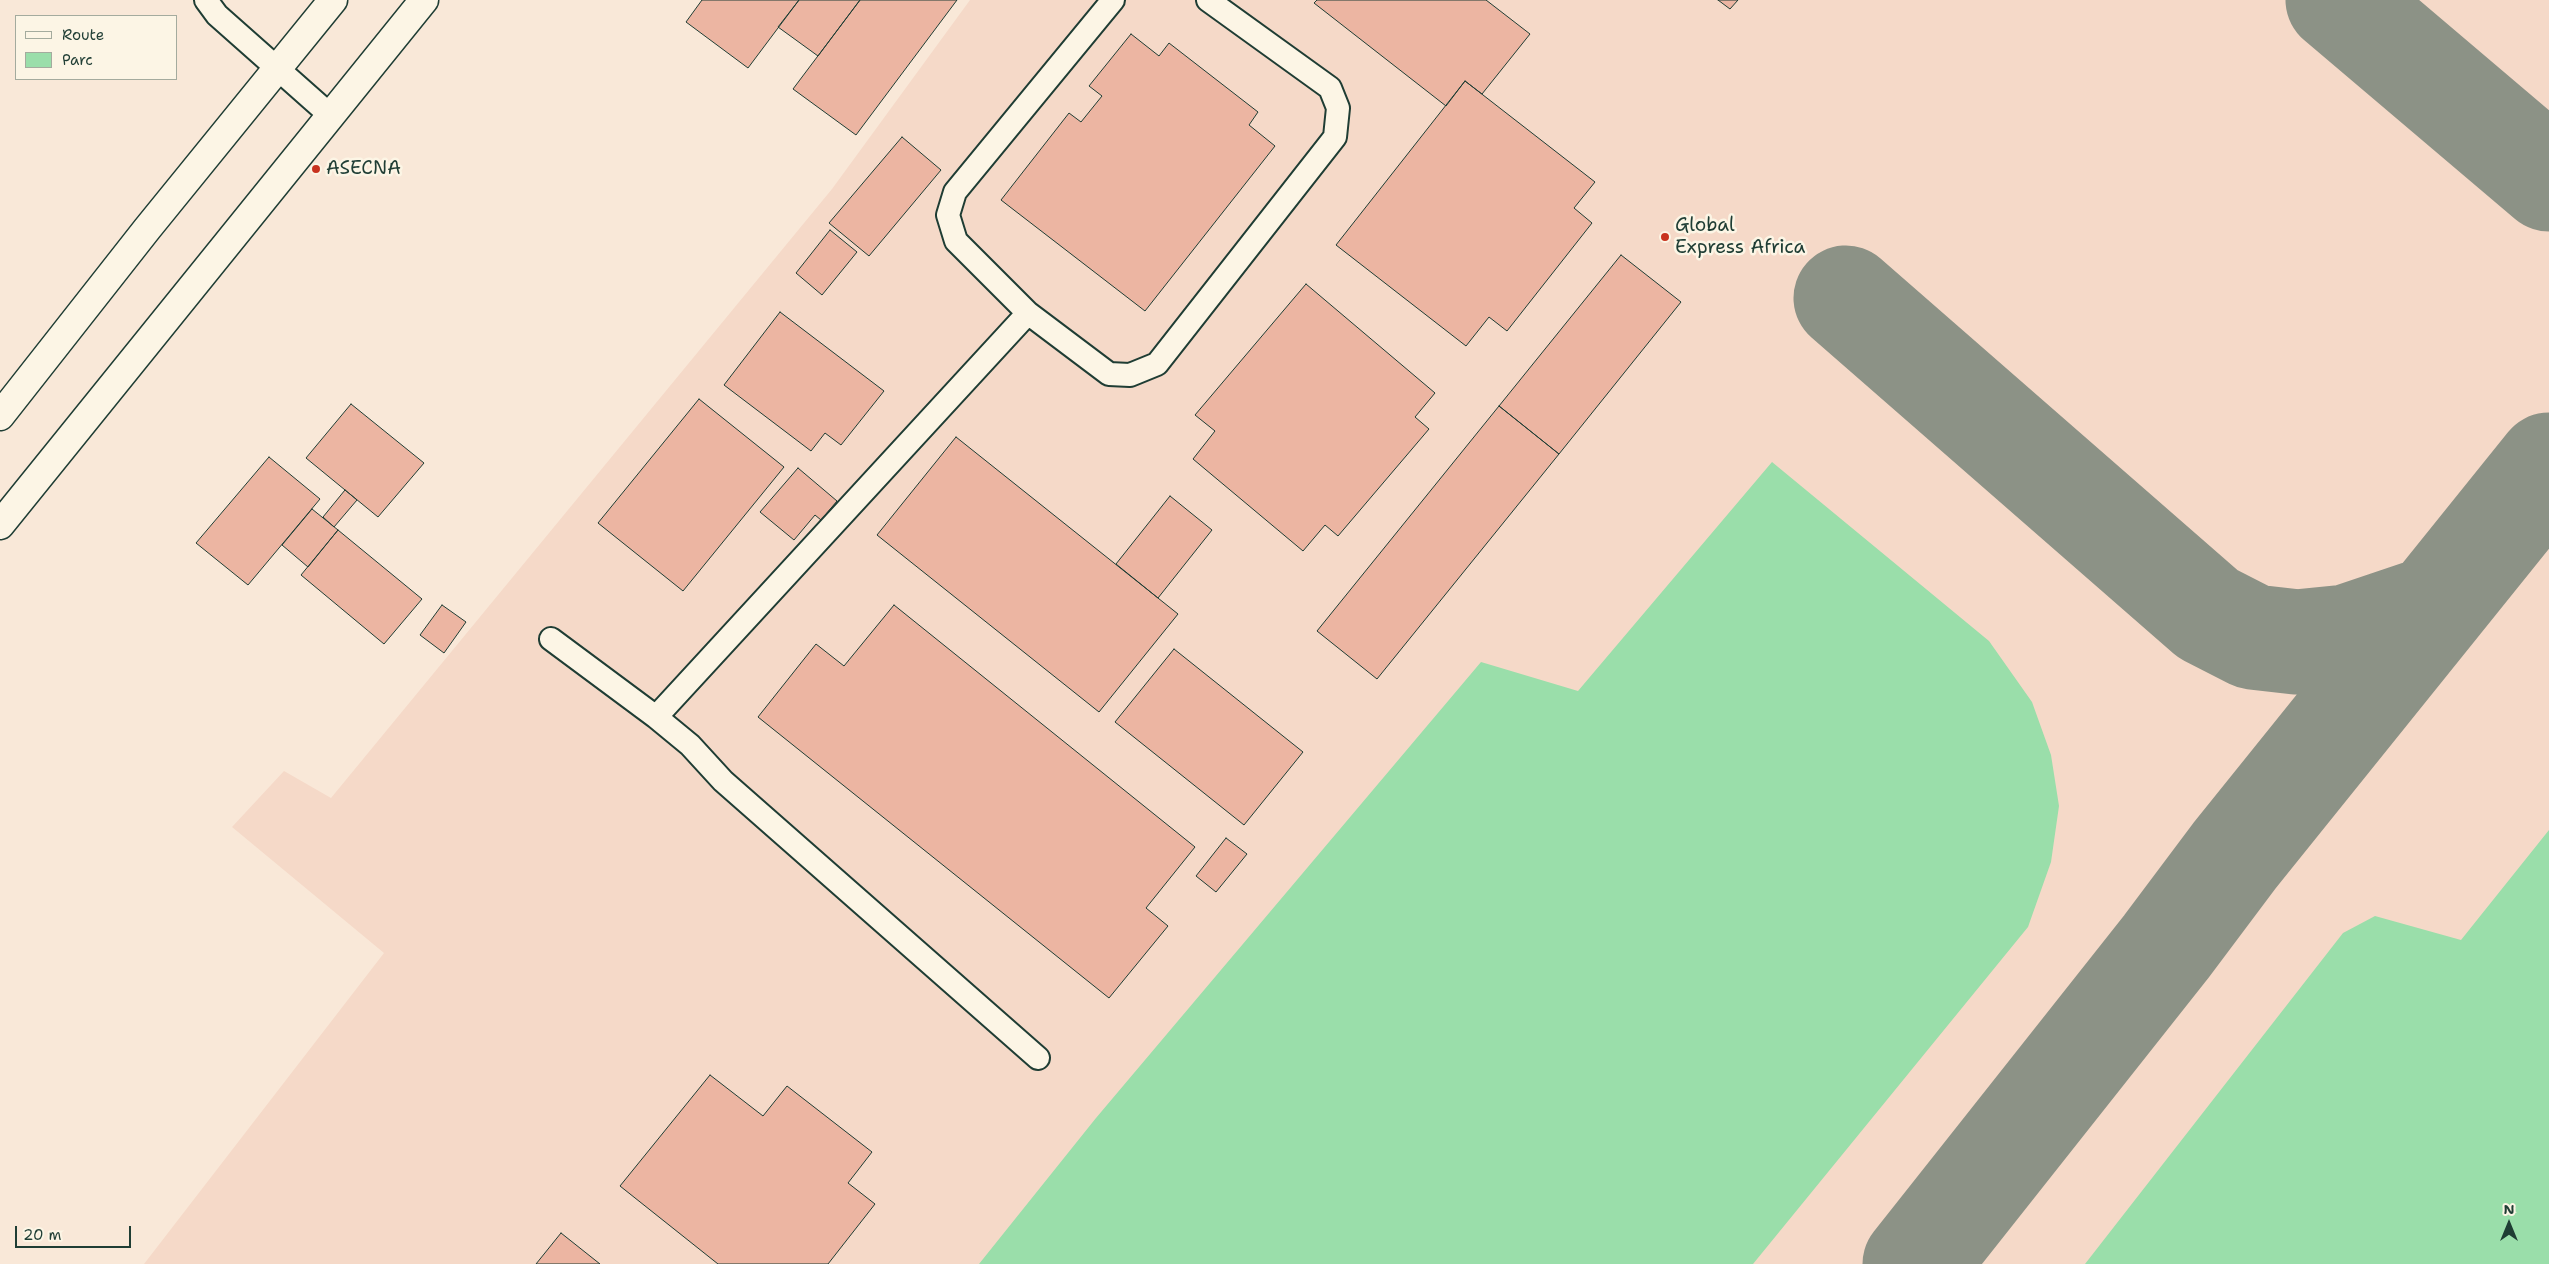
<!DOCTYPE html>
<style>
body{margin:0}
#map{position:relative;width:2549px;height:1264px;overflow:hidden;background:#f9e8d8;font-family:"Shantell Sans",sans-serif}
canvas{display:block}
.legend{position:absolute;left:15px;top:15px;width:162px;height:65px;box-sizing:border-box;background:#fcf5e5;border:1px solid #a4ab9e;margin:0;padding:6px 9px;list-style:none;font-size:15px;color:#1f3d34}
.legend li{display:flex;align-items:center;gap:10px;height:25px}
.legend b{width:25px;border:1px solid #a4ab9e}
.north{position:absolute;left:2484px;top:1199px;width:50px;height:50px;-webkit-text-stroke:4px #fcf5e5;paint-order:stroke;rotate:0deg;font-size:14px;font-weight:700;line-height:20px;text-align:center;color:#1f3d34}
.north::after{content:'';display:block;margin:auto;width:18px;height:22px;background:#1f3d34;clip-path:polygon(50% 0,100% 100%,50% 72%,0 100%)}
.scale{position:absolute;left:15px;top:1226px;width:116px;height:22px;box-sizing:border-box;border:2px solid #1f3d34;border-top:0;padding-left:6px;font-size:15px;line-height:18px;white-space:nowrap;color:#1f3d34;-webkit-text-stroke:4px #fcf5e5;paint-order:stroke}
</style>
<div id="map">
<canvas width="2549" height="1264"></canvas>
<ul class="legend">
<li><b style="height:6px;background:#fcf5e5"></b>Route</li>
<li><b style="height:14px;background:#9adeaa"></b>Parc</li>
</ul>
<div class="north">N</div>
<div class="scale">20 m</div>
</div>
<script>
const ctx = document.querySelector('canvas').getContext('2d');
ctx.lineJoin = 'round';
function fill(path, color) {
  ctx.fillStyle = color;
  ctx.fill(path, 'evenodd');
}
function shape(rows) {
  const path = new Path2D();
  for (const r of rows) {
    path.moveTo(r[0], r[1]);
    for (let i = 2; i < r.length; i += 2) path.lineTo(r[i], r[i + 1]);
  }
  return path;
}
function stroke(path, color, width, dash) {
  ctx.strokeStyle = color;
  ctx.lineWidth = width;
  ctx.lineCap = dash ? 'butt' : 'round';
  ctx.setLineDash(dash || []);
  ctx.stroke(path);
}
function label(font, color, halo, rows, align = 'center') {
  ctx.font = font + ' "Shantell Sans",sans-serif';
  ctx.lineWidth = 5;
  ctx.setLineDash([]);
  ctx.textBaseline = 'middle';
  ctx.strokeStyle = halo;
  ctx.fillStyle = color;
  for (const [text, x, y, turn = 0] of rows) {
    ctx.save();
    ctx.translate(x, y);
    ctx.rotate((+turn || 0) * Math.PI / 180);
    ctx.textAlign = isNaN(turn) ? turn : align;
    if (halo) ctx.strokeText(text, 0, 0);
    ctx.fillText(text, 0, 0);
    ctx.restore();
  }
}
fill(shape([
 [970,0,2549,0,2549,1264,144,1264,384,953,232,827,284,771,331,798,832,189]
]), '#f5d9c8');
fill(shape([
 [1772,462,1989,641,2032,702,2051,755,2059,806,2051,862,2028,927,1753,1264,979,1264,1096,1118,1481,662,1578,691],
 [2549,830,2549,1264,2085,1264,2343,933,2375,916,2461,940]
]), '#9adeaa');
stroke(shape([
 [2338,0,2549,179],
 [1846,298,2208,614,2253,637,2297,642,2347,637,2433,608],
 [1915,1264,2166,947,2235,855,2549,465]
]), '#8c9286', 105);
const building = shape([
 [702,0,799,0,748,68,686,22,702,0],
 [799,0,860,0,818,56,778,27,799,0],
 [860,0,957,0,856,135,793,89,860,0],
 [1317,0,1486,0,1530,34,1482,94,1465,81,1446,106,1314,3,1317,0],
 [1718,0,1738,0,1730,9,1718,0],
 [1131,34,1159,56,1169,43,1258,112,1249,125,1275,146,1145,311,1001,200,1069,113,1081,122,1102,96,1089,86,1131,34],
 [1465,81,1595,182,1574,208,1592,223,1507,331,1489,317,1466,346,1336,245,1465,81],
 [902,137,941,170,869,256,829,223,902,137],
 [830,230,857,252,822,295,796,273,830,230],
 [1621,255,1681,302,1559,454,1499,406,1621,255],
 [1306,284,1435,393,1415,417,1429,429,1338,536,1325,525,1303,551,1193,459,1215,431,1195,415,1306,284],
 [780,312,884,391,841,445,825,433,811,451,724,385,780,312],
 [699,399,784,467,683,591,598,523,699,399],
 [351,404,424,463,378,517,306,458,351,404],
 [1499,406,1559,454,1377,679,1317,631,1499,406],
 [956,437,1178,614,1099,712,877,535,956,437],
 [269,457,320,499,248,585,196,543,269,457],
 [798,468,837,501,821,520,815,515,794,540,760,512,798,468],
 [345,490,357,500,334,527,323,517,345,490],
 [1170,496,1212,530,1158,598,1116,564,1170,496],
 [312,509,338,530,308,567,282,545,312,509],
 [338,530,422,599,384,644,301,575,338,530],
 [442,605,466,622,444,653,420,635,442,605],
 [894,605,1195,847,1146,908,1168,926,1109,998,758,717,816,644,844,666,894,605],
 [1174,649,1303,752,1244,825,1115,722,1174,649],
 [1226,838,1247,854,1216,892,1196,876,1226,838],
 [710,1075,763,1116,787,1086,872,1152,848,1183,875,1204,828,1264,718,1264,620,1186,710,1075],
 [561,1233,600,1264,536,1264,561,1233]
]);
fill(building, '#ecb5a2');
stroke(building, '#1f3d34', 1);
const lane = shape([
 [206,0,217,15,331,116],
 [1113,0,955,192,948,215,956,241,1028,313,1109,374,1130,375,1157,364,1335,137,1338,108,1330,88,1208,0],
 [1028,313,656,717,690,745,723,781,1038,1058],
 [551,639,656,717]
]);
const secondary = shape([
 [0,416,147,229,333,0],
 [0,525,424,0]
]);
stroke(lane, '#1f3d34', 26);
stroke(secondary, '#1f3d34', 31);
stroke(lane, '#fcf5e5', 22);
stroke(secondary, '#fcf5e5', 28);
for (const [x, y, r, color] of [
 [316,169,5,"#c8321e"],
 [1665,237,5,"#c8321e"]
]) {
  const dot = new Path2D();
  dot.arc(x, y, r, 0, 2 * Math.PI);
  ctx.fillStyle = color;
  ctx.fill(dot);
  stroke(dot, '#fcf5e5', 2);
}
label('19px', '#1f3d34', '#fcf5e5', [
 ["ASECNA",326,169],
 ["Global",1675,226],
 ["Express Africa",1675,248]
], 'left');
</script>
